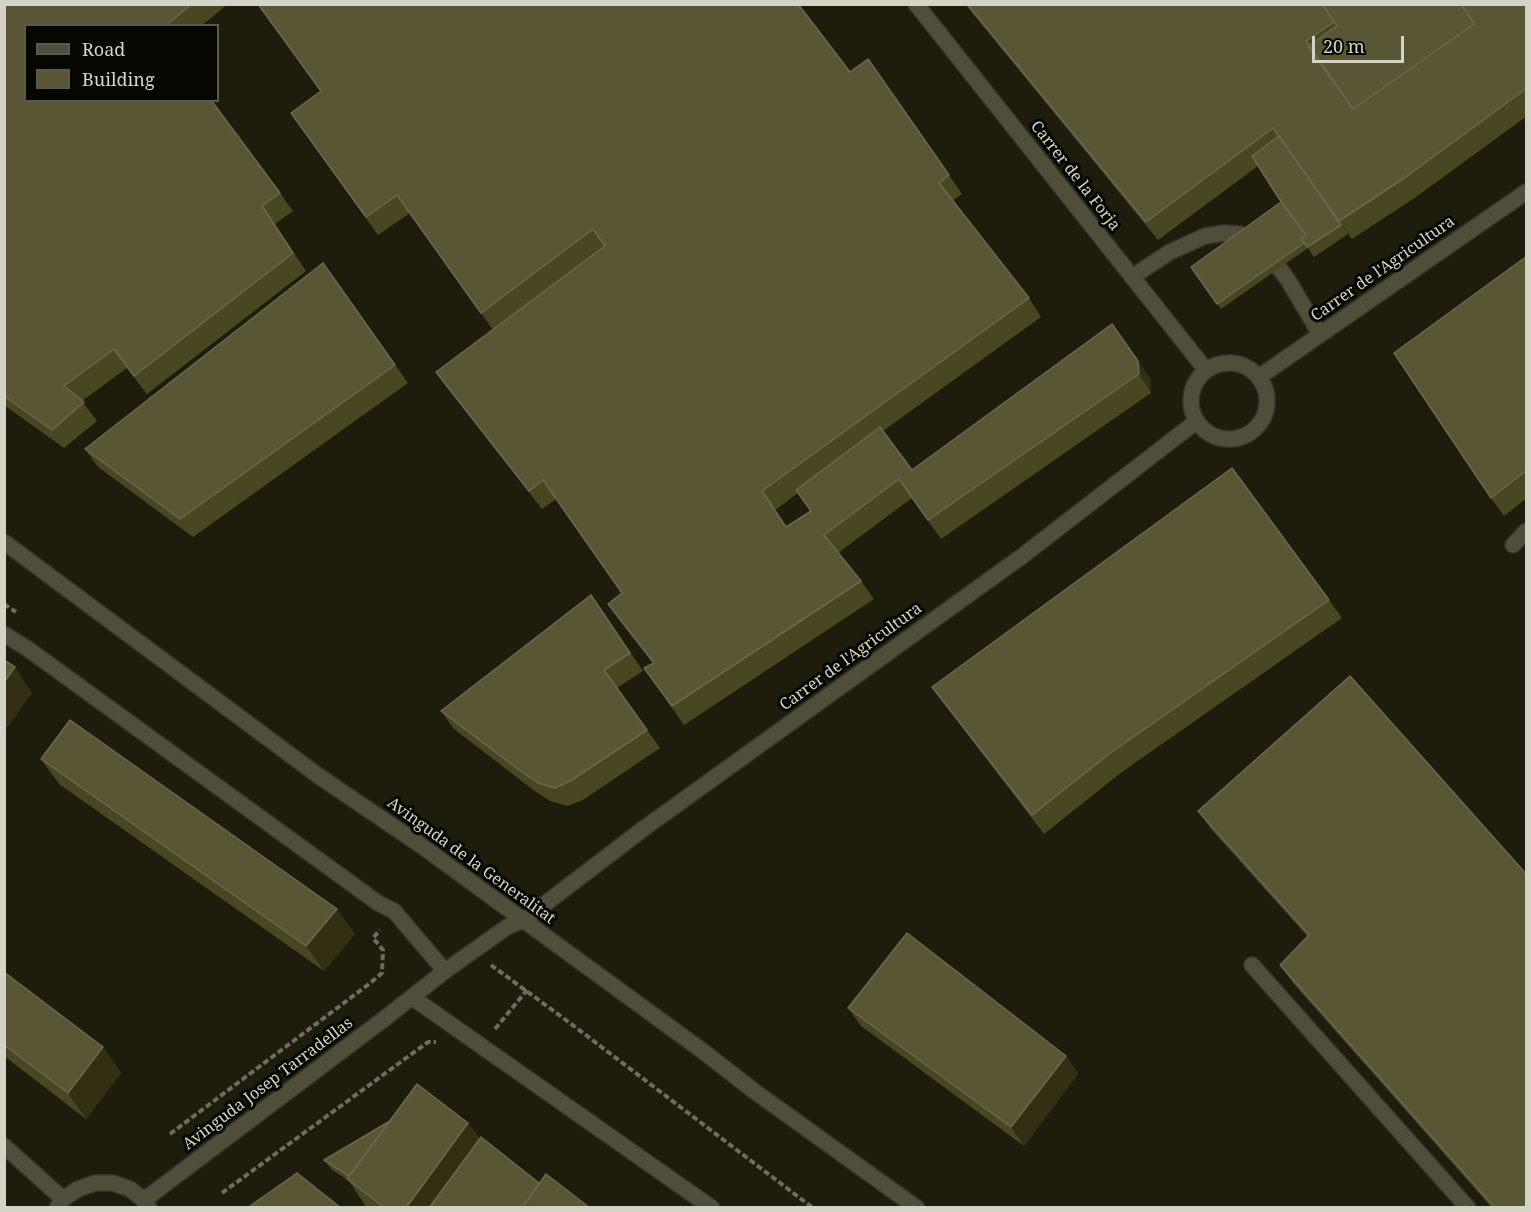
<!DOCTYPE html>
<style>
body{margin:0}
#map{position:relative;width:1531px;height:1212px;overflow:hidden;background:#1e1c0c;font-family:"Noto Serif",serif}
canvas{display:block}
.frame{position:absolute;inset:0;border:6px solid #d3d3c8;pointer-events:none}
.legend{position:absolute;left:24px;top:24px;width:195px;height:78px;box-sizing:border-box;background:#070702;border:2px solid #595951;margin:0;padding:8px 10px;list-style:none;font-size:18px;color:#d3d3c8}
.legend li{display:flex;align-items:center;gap:12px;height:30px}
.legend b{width:30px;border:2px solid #595951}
.scale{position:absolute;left:1312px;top:36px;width:92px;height:27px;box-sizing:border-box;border:3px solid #d3d3c8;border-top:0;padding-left:8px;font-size:18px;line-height:21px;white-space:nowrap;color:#d3d3c8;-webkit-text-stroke:4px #070702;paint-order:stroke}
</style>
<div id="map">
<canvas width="1531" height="1212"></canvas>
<div class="frame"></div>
<ul class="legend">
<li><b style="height:8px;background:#4f4e3b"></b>Road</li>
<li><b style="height:16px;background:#585634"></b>Building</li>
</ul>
<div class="scale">20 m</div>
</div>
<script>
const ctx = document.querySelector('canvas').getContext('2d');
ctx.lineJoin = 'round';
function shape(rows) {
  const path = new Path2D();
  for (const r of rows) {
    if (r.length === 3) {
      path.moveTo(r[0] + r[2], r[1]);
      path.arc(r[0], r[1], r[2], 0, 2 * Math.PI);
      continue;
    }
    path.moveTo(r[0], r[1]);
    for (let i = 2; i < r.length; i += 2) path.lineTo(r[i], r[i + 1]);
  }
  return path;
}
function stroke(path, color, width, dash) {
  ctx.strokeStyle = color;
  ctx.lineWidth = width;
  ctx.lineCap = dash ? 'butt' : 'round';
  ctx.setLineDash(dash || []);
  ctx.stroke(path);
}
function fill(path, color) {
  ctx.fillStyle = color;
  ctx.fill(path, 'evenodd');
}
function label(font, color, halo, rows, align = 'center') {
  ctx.font = font + ' "Noto Serif",serif';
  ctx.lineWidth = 6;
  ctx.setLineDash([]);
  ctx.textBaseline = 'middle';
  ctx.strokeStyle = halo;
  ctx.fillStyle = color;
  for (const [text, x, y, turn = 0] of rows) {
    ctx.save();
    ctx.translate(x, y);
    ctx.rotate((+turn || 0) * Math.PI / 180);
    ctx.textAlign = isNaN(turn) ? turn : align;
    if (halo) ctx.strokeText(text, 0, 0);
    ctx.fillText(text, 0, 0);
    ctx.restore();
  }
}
const minor = shape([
 [916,4,1206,370],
 [1132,277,1170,252,1205,236,1224,233,1240,234,1259,246,1273,260,1288,280,1320,334],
 [1229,401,38],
 [1259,377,1526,192],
 [4,542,320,777,419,844,704,1052,754,1091,917,1208],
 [1513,545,1526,531],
 [4,634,28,649,378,903,394,911,445,971],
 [1252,965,1468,1208],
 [413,998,712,1208],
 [4,1146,63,1199],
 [144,1200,384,1019,445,971,507,927,524,920,643,829,1021,557,1197,421],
 [57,1208,63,1199,78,1189,95,1183,113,1183,130,1189,144,1200,149,1208]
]);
stroke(minor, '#35342c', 18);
stroke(shape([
 [4,604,16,612],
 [491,965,570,1023,813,1208],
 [495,1029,527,990],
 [170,1134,369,984,382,973,383,950,373,938,380,930],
 [222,1193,428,1042,436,1042]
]), '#6d6c5e', 4, [6, 3]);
stroke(minor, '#4f4e3b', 15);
fill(shape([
 [4,4,228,4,201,26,26,26,280,193,293,211,275,224,306,271,147,394,127,368,82,401,97,421,64,448,4,405],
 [258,4,799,4,798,5,850,72,868,59,962,194,952,201,1029,298,1041,317,883,431,912,470,1112,324,1151,380,1151,393,941,539,912,498,838,553,861,581,874,599,684,725,644,668,653,663,621,622,608,604,622,593,556,499,542,509,449,390,436,372,493,330,410,213,378,235,291,113,321,92],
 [798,493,811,511,786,527,775,510],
 [965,4,1527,4,1527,116,1416,197,1352,239,1318,192,1348,234,1314,257,1308,248,1221,309,1191,267,1281,202,1258,166,1158,240],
 [1527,256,1527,498,1504,516,1491,498],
 [323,263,408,383,193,537,98,467,85,449],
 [591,595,643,671,617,688,660,748,583,800,568,806,550,801,532,789,454,729,441,711],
 [1329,600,1342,618,1122,772,1044,834,945,705,932,687],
 [1350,676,1527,1208,1492,1208,1293,983,1280,965,1308,937,1211,829,1198,811],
 [41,759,355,934,324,971,59,784],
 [4,972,103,1047,121,1073,86,1119,4,1056],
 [848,1008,1066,1056,1078,1074,1024,1146,861,1026],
 [468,1123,480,1139,539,1183,590,1208,369,1208,365,1205,349,1181,331,1169,324,1160]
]), '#494722');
fill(shape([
 [1112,324,1151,380,1151,393,1139,374],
 [15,667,32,693,4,732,4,682],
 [337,909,355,934,324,971,306,946],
 [103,1047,121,1073,86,1119,68,1093],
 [1066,1056,1078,1074,1024,1146,1011,1127],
 [468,1123,486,1148,442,1208,406,1208]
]), '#322f12');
const building = shape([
 [4,4,192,4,165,26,26,26,26,100,211,100,280,193,262,206,293,253,134,376,114,349,64,386,84,402,52,430,4,396,4,4],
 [258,4,798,4,850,72,868,59,949,175,939,183,1029,298,762,491,786,527,811,511,796,490,880,427,912,470,1112,324,1138,361,1139,374,928,520,899,479,824,535,861,581,672,706,644,668,654,663,608,604,622,593,543,480,529,491,436,372,605,246,593,229,481,313,397,195,366,217,291,113,321,91,258,4],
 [967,4,1322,4,1334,22,1306,41,1353,109,1474,24,1461,4,1527,4,1527,88,1403,179,1339,221,1273,128,1146,222,967,4],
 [1322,4,1461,4,1474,24,1353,109,1308,46,1337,26,1322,4],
 [1279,136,1341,225,1307,247,1301,238,1306,235,1278,197,1252,156,1279,136],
 [1281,202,1306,235,1301,238,1304,243,1217,304,1191,267,1281,202],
 [1527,256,1527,470,1491,498,1394,353,1527,256],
 [323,263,395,365,180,519,85,449,323,263],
 [1232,468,1329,600,1109,754,1032,815,932,687,1232,468],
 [591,595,630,653,604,670,647,730,570,781,555,788,538,783,519,770,441,711,591,595],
 [4,660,15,667,4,682,4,660],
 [1350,676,1527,875,1527,1208,1495,1208,1280,965,1309,935,1198,811,1350,676],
 [70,720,337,909,306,946,41,759,70,720],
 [907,933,1066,1056,1011,1127,848,1008,907,933],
 [4,972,103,1047,68,1093,4,1045,4,972],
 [417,1084,468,1123,406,1208,385,1208,347,1179,417,1084],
 [390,1121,349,1176,324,1160,390,1121],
 [481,1137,539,1183,522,1208,429,1208,481,1137],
 [297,1173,341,1208,247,1208,297,1173],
 [546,1174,590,1208,522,1208,546,1174]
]);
fill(building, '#585634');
stroke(building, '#6b694b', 1.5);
label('16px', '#d3d3c8', '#070702', [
 ["Carrer de la Forja",1075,176,52],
 ["Carrer de l'Agricultura",1383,269,-35],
 ["Carrer de l'Agricultura",851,657,-36],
 ["Avinguda de la Generalitat",471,861,36],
 ["Avinguda Josep Tarradellas",268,1084,-37]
]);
</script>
